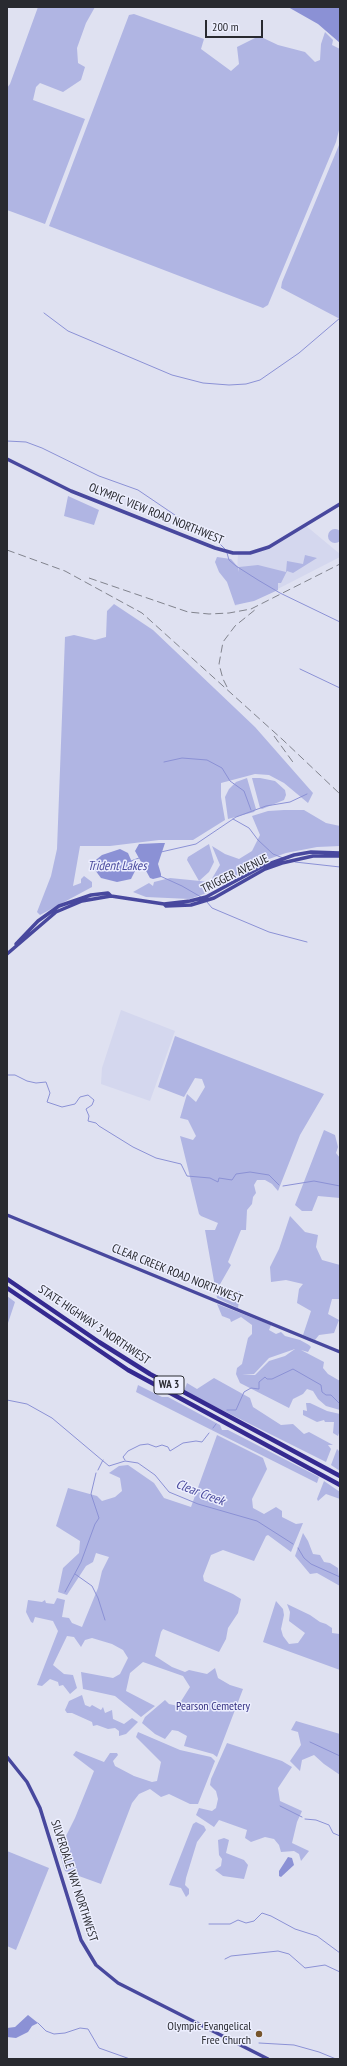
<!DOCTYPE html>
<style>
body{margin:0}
#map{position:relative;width:347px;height:2066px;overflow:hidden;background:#dfe1f1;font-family:"PT Sans Narrow",sans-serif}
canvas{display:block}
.frame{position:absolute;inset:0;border:8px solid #292a30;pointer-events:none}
.scale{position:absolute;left:205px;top:20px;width:58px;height:18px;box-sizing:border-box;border:2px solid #292a30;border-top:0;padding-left:5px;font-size:12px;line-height:14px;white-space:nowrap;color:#292a30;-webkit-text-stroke:3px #eceefe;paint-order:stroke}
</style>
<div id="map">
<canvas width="347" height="2066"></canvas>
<div class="frame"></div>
<div class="scale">200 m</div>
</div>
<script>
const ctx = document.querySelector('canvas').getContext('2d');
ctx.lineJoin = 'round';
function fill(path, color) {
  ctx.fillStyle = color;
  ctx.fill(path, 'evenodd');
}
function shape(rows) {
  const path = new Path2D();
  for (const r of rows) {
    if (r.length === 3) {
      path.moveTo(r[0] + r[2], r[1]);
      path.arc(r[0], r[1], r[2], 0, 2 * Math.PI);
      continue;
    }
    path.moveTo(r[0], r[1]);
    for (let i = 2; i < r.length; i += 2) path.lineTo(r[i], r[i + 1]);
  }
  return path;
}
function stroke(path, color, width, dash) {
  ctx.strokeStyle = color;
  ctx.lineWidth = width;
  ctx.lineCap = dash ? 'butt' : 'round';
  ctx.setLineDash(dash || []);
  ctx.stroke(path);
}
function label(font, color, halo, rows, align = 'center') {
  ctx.font = font + ' "PT Sans Narrow",sans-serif';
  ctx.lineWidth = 3;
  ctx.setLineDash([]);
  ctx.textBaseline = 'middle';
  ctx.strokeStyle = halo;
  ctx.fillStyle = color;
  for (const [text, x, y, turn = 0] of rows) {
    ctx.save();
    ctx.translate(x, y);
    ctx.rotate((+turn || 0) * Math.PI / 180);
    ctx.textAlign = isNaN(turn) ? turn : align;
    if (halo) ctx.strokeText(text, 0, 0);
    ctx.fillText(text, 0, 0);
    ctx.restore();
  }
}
fill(shape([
 [305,525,340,554,340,557,266,595,235,606,238,554,261,550],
 [121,1010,175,1031,150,1101,101,1084,102,1068]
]), '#d4d7ee');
fill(shape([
 [38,7,95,7,86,23,77,48,78,63,85,67,81,80,63,92,40,83,36,87,33,100,85,119,45,224,7,210,7,88,10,84],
 [134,14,204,39,201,49,231,71,239,64,237,47,259,36,278,45,305,52,315,62,320,60,321,44,325,32,333,40,332,45,340,49,340,126,336,142,268,305,263,308,49,226,129,15],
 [339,145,340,145,340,319,281,288,282,282],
 [68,496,99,510,94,525,64,516],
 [335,536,7],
 [305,555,317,558,293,573,287,571,281,583,278,583,278,590,254,601,235,605,227,582,219,572,215,562,217,557,231,559,238,567,239,572,239,567,258,565,286,572,287,561,303,564],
 [114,604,153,630,255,727,313,793,308,803,284,783,269,775,255,774,221,783,221,797,225,820,193,840,159,840,110,846,80,846,73,886,81,883,81,879,84,876,92,882,92,887,40,915,37,912,51,876,57,849,65,637,74,635,95,640,106,637,107,611],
 [247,778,256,809,254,812,228,819,225,797,229,789,236,782],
 [252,778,260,778,275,781,285,790,286,795,284,800,262,809,260,808],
 [284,810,304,810,326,823,340,826,340,846,317,847,286,853,266,860,204,894,190,899,146,897,133,892,149,883,153,886,154,882,170,878,210,882,220,865,212,846,225,854,239,859,252,851,260,835,252,816,268,811],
 [209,844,214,862,209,872,199,881,187,860,188,857],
 [175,1036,324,1094,300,1135,278,1191,272,1184,265,1180,257,1180,254,1185,256,1193,253,1197,252,1204,247,1210,246,1230,241,1230,228,1262,231,1265,219,1286,225,1287,231,1293,240,1291,238,1308,217,1298,205,1230,215,1230,218,1223,201,1216,199,1214,180,1136,193,1140,196,1136,188,1120,180,1118,187,1094,196,1102,205,1087,202,1079,195,1078,184,1097,158,1087],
 [324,1130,335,1135,338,1147,336,1153,340,1158,340,1198,318,1196,312,1211,302,1211,295,1205],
 [290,1216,305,1232,318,1235,316,1247,322,1260,340,1265,340,1299,332,1299,328,1314,339,1320,334,1333,319,1335,315,1340,303,1335,311,1311,297,1303,299,1289,303,1284,286,1280,271,1282,270,1267,279,1249],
 [7,1296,15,1302,7,1326],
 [217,1304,271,1325,269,1330,276,1334,281,1332,285,1336,300,1340,309,1345,311,1347,308,1352,301,1350,324,1362,323,1368,328,1374,340,1381,340,1410,326,1406,318,1399,313,1391,307,1389,303,1394,293,1399,289,1408,240,1383,236,1374,237,1368,242,1364,248,1338,252,1334,252,1325,241,1317,231,1322,230,1319,222,1316],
 [295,1349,285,1356,269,1361,255,1375,242,1375,254,1374,269,1358],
 [214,1378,250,1398,253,1407,281,1425,293,1424,304,1434,309,1432,333,1445,328,1445,331,1449,326,1462,184,1391,187,1383,197,1389],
 [138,1385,162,1397,168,1397,220,1425,222,1430,228,1430,319,1477,317,1483,136,1392],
 [306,1403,310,1403,327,1411,340,1414,340,1430,338,1436,333,1433,334,1422,325,1422,324,1420,317,1422,303,1415,303,1410,307,1411],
 [217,1435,263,1458,267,1469,252,1499,253,1508,264,1514,276,1507,282,1511,282,1517,296,1524,303,1523,291,1552,268,1535,266,1536,254,1561,223,1550,211,1555,203,1576,204,1581,233,1594,241,1599,238,1613,228,1628,226,1639,219,1652,163,1629,161,1632,155,1656,172,1667,185,1672,189,1670,207,1674,215,1668,218,1678,230,1685,243,1689,217,1757,213,1754,184,1746,187,1736,178,1731,172,1730,165,1739,155,1734,142,1723,145,1717,165,1700,169,1704,178,1706,190,1687,183,1676,143,1662,130,1673,126,1691,155,1706,141,1717,115,1696,83,1689,81,1672,113,1678,120,1674,128,1658,123,1650,112,1644,92,1638,85,1640,81,1647,74,1637,67,1636,53,1665,64,1674,73,1675,77,1688,70,1694,63,1685,59,1686,58,1682,50,1679,42,1686,37,1685,58,1631,53,1621,35,1617,33,1623,31,1622,26,1612,28,1600,42,1602,45,1600,46,1603,54,1604,57,1598,65,1600,62,1617,69,1618,72,1623,82,1627,98,1588,102,1571,109,1557,96,1553,93,1562,86,1566,67,1595,58,1592,63,1568,79,1553,80,1541,56,1526,68,1488,97,1496,102,1501,115,1497,122,1491,120,1478,109,1473,119,1466,128,1465,154,1483,164,1498,191,1507],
 [337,1449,340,1452,340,1471,331,1465],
 [324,1481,340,1492,340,1499,326,1494,318,1501,317,1499],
 [303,1533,308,1541,313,1554,320,1555,324,1562,330,1563,338,1568,340,1586,317,1573,310,1574,295,1556],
 [276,1601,283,1609,284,1615,281,1629,283,1636,289,1644,298,1643,305,1633,289,1621,290,1612,287,1604,310,1615,320,1622,326,1624,332,1628,332,1633,340,1634,340,1670,263,1642],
 [82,1695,85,1705,90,1707,92,1705,101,1710,103,1707,105,1713,112,1710,113,1719,124,1724,132,1718,138,1722,126,1734,119,1736,119,1731,115,1728,108,1729,97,1725,93,1726,92,1722,72,1713,67,1713,65,1710,69,1701],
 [296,1721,340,1734,340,1775,324,1764,314,1755,302,1760,300,1771,290,1761,301,1745,298,1732,291,1730],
 [138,1732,180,1750,211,1757,215,1761,198,1804,190,1804,169,1794,161,1797,150,1789,139,1794,132,1803,101,1884,65,1871,55,1838,64,1840,75,1818,94,1771,73,1755,76,1751,104,1762,110,1753,117,1753,118,1755,113,1761,115,1766,134,1776,152,1782,157,1781,161,1762,136,1737],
 [227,1743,282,1761,292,1767,278,1788,280,1801,302,1811,297,1822,292,1843,309,1851,301,1861,299,1854,294,1851,281,1852,279,1845,274,1839,265,1837,251,1842,245,1838,247,1830,219,1820,214,1827,196,1815,199,1808,212,1811,216,1808,218,1799,216,1791,210,1785,211,1779],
 [196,1822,204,1826,206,1830,197,1842,186,1878,185,1885,189,1889,189,1894,186,1897,181,1888,169,1885,193,1824],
 [224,1838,229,1840,226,1853,244,1860,248,1865,244,1879,223,1876,215,1870,221,1866,222,1859,219,1855,218,1840],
 [7,1851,49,1868,16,1950,7,1946]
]), '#b0b5e3');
fill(shape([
 [288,7,340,7,340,43,318,24],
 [160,843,165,843,158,864,161,874,161,877,153,879,150,878,135,851,139,844],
 [120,849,128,853,131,860,135,871,131,879,117,882,101,878,92,866,92,863,102,855],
 [288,1857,292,1858,294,1865,281,1877,279,1876,279,1871],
 [28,2015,38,2023,32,2026,28,2032,16,2038,7,2037,7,2028,15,2027]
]), '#8b91d5');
stroke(shape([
 [44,313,68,331,172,375,203,383,229,385,246,384,260,380,299,353,340,318],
 [7,441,26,442,42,448,99,476,138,490,200,532,217,541,226,550],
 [227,553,229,560,236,566,258,580,280,593,340,622],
 [300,669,340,688],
 [164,762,182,758,207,760,222,768,230,781,244,791,251,810],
 [233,819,249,828,258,840,273,854,283,858],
 [161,852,196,844,236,817,266,806,290,802,307,794],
 [131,861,139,858],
 [295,862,340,867],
 [160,876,182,886,201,897],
 [207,902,212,908,269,932,307,942],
 [7,1075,15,1075,27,1081,36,1083,46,1082,50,1093,47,1102,62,1107,75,1104,80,1097,88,1095,94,1100,92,1105,86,1109,89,1116,88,1121,96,1123,99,1126,133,1147,156,1158,181,1164,187,1176,210,1178,218,1182,219,1178,232,1180,236,1174,250,1172,269,1175,279,1185],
 [283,1186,314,1181,340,1186],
 [7,1400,27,1404,52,1418,109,1466,125,1461,138,1463,155,1475,169,1492,198,1504,257,1521,293,1544],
 [227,1410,236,1410,244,1392,251,1388,259,1389,259,1382,265,1377,267,1379,272,1379,293,1369,321,1385,322,1392,326,1395,331,1395,340,1404],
 [213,1428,216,1424],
 [125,1460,123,1457,128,1451,140,1445,148,1444,156,1447,162,1445,168,1447,170,1451,183,1443,196,1441,202,1442,209,1433],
 [98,1470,103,1460],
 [298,1548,304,1558,311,1564,340,1577],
 [75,1574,92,1586,98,1598,105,1620],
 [65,1592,81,1562,95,1524,99,1518,91,1494,96,1473],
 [310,1742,340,1756],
 [280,1806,302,1817],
 [305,1819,316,1820,329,1825,333,1833,340,1836],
 [209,1924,230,1924,238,1920,246,1923,254,1921,262,1913,271,1916,295,1929,317,1936,340,1953],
 [225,1959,231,1956,278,1951,289,1954,305,1968,325,1965,340,1972],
 [38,2023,46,2031,54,2034,65,2033,80,2028,88,2029,99,2048,130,2059],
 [259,2043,294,2045,319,2052,336,2059]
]), '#8b91d5', 1);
stroke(shape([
 [7,459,71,491,215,548,233,553,250,553,269,547,340,504],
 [164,904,190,901,206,897,263,866,294,855,311,852,340,853],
 [16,944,38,921,59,906,91,895,108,893,111,896],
 [7,954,56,912,82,901,111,896,164,904,166,906,191,905,214,898,265,869,282,863,313,856,340,856],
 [7,1215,340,1352],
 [7,1757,27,1782,40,1808,81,1940,96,1965,118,1983,268,2059]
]), '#48489e', 3.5);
stroke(shape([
 [7,1279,99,1342,150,1374,340,1476],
 [7,1288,128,1370,340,1485]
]), '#342990', 4.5);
stroke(shape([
 [7,550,65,571,142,613,283,740,340,794],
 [89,578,188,612,209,614,229,613,251,609,340,564],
 [227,687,223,679,219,664,223,642,235,626,256,609],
 [274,736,295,765]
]), '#81838d', 1, [8, 4]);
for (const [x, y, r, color] of [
 [259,2034,4,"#77552d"]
]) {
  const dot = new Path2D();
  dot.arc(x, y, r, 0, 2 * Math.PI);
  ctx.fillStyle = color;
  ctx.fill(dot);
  stroke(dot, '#eceefe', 1.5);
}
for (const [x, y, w] of [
 [169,1385,30]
]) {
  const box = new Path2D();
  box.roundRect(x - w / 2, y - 9, w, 18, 3);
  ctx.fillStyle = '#eceefe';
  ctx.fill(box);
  stroke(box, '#292a30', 1);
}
label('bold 11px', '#292a30', null, [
 ["WA 3",169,1385]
]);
label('12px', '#292a30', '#eceefe', [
 ["OLYMPIC VIEW ROAD NORTHWEST",156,514,22],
 ["TRIGGER AVENUE",235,874,-26],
 ["CLEAR CREEK ROAD NORTHWEST",177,1274,22],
 ["STATE HIGHWAY 3 NORTHWEST",94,1325,34],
 ["SILVERDALE WAY NORTHWEST",74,1881,72]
]);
label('12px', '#353182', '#eceefe', [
 ["Pearson Cemetery",213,1707]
]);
label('12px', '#292a30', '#eceefe', [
 ["Olympic Evangelical",251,2027],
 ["Free Church",251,2041]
], 'right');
label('italic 13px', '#4b4b9e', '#eceefe', [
 ["Trident Lakes",117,866],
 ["Clear Creek",200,1493,21]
]);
</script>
